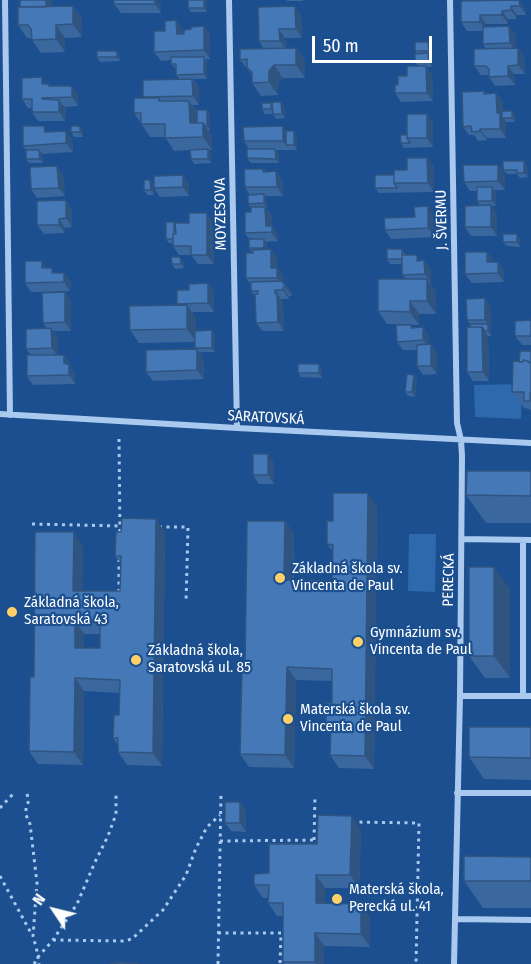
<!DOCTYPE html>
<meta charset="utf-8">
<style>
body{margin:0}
#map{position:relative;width:531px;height:964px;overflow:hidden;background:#1b4f8f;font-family:"Fira Sans Condensed",sans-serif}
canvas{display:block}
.north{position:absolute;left:24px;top:880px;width:60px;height:60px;-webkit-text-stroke:4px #1b4f8f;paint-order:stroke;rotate:305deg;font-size:16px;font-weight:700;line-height:24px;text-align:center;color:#fff}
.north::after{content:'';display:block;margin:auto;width:21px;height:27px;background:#fff;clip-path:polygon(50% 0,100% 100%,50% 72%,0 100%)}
.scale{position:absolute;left:312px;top:36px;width:120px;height:27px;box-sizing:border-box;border:3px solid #fff;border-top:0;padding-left:8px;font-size:18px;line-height:21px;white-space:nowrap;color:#fff;-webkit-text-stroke:4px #1b4f8f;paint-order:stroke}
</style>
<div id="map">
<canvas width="531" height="964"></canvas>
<div class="north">N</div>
<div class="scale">50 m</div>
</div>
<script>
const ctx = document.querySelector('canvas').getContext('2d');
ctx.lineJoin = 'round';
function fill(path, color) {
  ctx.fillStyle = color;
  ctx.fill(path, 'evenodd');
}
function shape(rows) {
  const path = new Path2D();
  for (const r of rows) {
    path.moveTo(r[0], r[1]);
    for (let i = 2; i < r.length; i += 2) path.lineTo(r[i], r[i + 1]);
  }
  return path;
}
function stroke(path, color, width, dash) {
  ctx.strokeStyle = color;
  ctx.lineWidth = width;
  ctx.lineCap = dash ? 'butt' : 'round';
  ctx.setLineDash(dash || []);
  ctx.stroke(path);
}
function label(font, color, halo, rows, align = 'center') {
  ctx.font = font + ' "Fira Sans Condensed",sans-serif';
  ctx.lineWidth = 4.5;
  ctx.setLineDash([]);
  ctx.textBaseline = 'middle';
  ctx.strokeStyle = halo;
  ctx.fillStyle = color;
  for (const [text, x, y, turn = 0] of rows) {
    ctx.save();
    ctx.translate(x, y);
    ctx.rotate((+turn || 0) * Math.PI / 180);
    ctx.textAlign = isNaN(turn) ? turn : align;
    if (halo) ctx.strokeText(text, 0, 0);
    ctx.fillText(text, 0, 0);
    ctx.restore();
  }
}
fill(shape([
 [522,384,521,419,475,417,474,385],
 [409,534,436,534,435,592,408,591]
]), '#2e69ad');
stroke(shape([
 [119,439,120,535],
 [32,524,123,526],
 [159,527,188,527,186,603],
 [119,592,119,560],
 [27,794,29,801,26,806,26,815,30,824,37,883,33,936,37,951,39,964],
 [0,808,14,793],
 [352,822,419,823,416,964],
 [314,840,315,796],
 [220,841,320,840],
 [0,876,32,935],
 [218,933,281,933,280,964],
 [53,940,123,941,132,939,163,910,186,875,196,848,207,827,220,815],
 [34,964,38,957,53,940,77,904,95,862,108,836,116,814,116,794],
 [218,964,221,794]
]), '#a9c9ee', 3, [3, 4.5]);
stroke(shape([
 [5,0,10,415],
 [229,0,237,428],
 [450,0,457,423,461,440,462,456,460,696,454,964],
 [0,414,237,428,531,443],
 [462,539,531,540],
 [523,540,523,696],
 [460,696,531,696],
 [457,793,531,793],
 [455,919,531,920]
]), '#a9c9ee', 6);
fill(shape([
 [188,0,207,0,207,12,191,12,188,8],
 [286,0,303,0,303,1,287,1],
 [519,0,525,9,526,15,517,15,517,19,508,19,508,24,486,24,486,27,516,35,516,48,518,48,524,57,525,74,514,74,515,85,495,86,489,77,489,75,481,75,474,66,486,49,483,44,483,31,467,31,461,22],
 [52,2,52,6,73,6,82,19,82,37,65,38,65,52,41,53,32,40,32,38,27,38,18,25],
 [114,4,161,4,161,13,121,13],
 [301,15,302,38,285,38,286,48,296,48,305,61,305,78,283,78,278,84,278,95,261,96,252,83,252,75,240,60,264,49,259,41],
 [204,26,210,35,210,59,206,59,207,62,207,79,193,79,199,88,199,105,192,105,197,112,207,110,210,115,210,131,208,131,212,136,212,150,209,150,211,153,211,163,194,164,191,159,190,150,174,151,165,137,150,137,134,113,144,98,143,97,180,79,176,75,176,68,175,68,171,64,171,60,161,61,154,52,165,31,182,29,183,34,184,34,191,29],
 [428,42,431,46,432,56,430,56,432,58,432,67,426,67,432,75,433,101,401,102,395,93,398,85,418,66,415,62,417,54,415,51],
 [120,55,120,61,100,62,97,57],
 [46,84,49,84,51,86,78,95,78,106,64,107,66,109,65,121,38,121,32,112,32,108,28,108,22,99],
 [484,91,485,94,496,93,503,102,503,111,512,111,515,115,515,122,506,122,506,138,487,138,487,140,478,141,474,135,469,135,463,127],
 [272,105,285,107,285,118,276,119,273,114,265,114,262,109],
 [427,114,433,123,433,147,404,148,401,143,407,135],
 [283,126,286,131,294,131,297,135,297,150,276,150,279,154,279,163,251,163,247,158,249,149,244,141],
 [83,130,83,137,74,137,71,132],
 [66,131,72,140,73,152,42,154,43,163,29,163,26,159,26,150,23,146,48,132],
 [427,158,434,167,434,192,379,193,375,188,394,175,407,170],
 [527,166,528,177,520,178,517,174,507,174,503,170],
 [264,169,266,172,276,171,282,180,283,196,265,196,267,199,267,208,266,208,272,216,272,226,278,234,278,241,266,242,267,244,267,249,271,249,277,258,277,268,284,277,284,283,285,284,292,293,292,296,289,296,289,299,281,299,283,303,284,331,262,331,256,323,255,296,251,291,251,285,246,278,252,252,249,248,249,239,245,233,251,212,251,208,248,204,250,195,245,187],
 [505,174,505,190,495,190,496,206,491,206,497,214,497,236,471,236,465,227,480,206,477,201,477,191,470,191,464,182],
 [63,175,65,196,37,198,31,189],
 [183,175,189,184,189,196,160,197,154,188],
 [150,180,154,185,154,195,147,195,144,190],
 [72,209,72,227,65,228,65,233,44,234,37,225],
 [434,215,435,237,391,239,385,230,415,217],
 [213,222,214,264,198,264,191,255,179,255,173,246,173,243,169,243,166,239,175,223],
 [517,234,520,239,520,247,507,246,503,242],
 [402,249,405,255,421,261,424,260,431,269,431,283,430,283,436,292,436,314,419,314,419,325,387,324,378,311,406,279,402,275,402,264,390,264,387,259],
 [487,252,493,260,493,262,498,262,504,271,504,282,472,283,465,274],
 [184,262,184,268,175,269,172,264],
 [47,268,55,273,64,273,71,282,70,291,31,292,25,283],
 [208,283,214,292,214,312,192,312,196,318,196,331,212,330,215,335,215,352,200,352,203,357,204,379,153,381,146,372,196,349,195,342,139,343,130,330,178,305,177,304,189,290],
 [65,292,71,301,71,331,53,331,58,337,58,355,64,355,70,364,70,367,75,374,75,384,33,385,27,376,31,355,26,349,47,328,43,323],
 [491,307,491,336,488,336,489,381,473,381,467,372,470,327,470,324,467,320],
 [531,320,531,345,522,345,515,336],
 [411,325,413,328,423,327,429,336,429,344,431,344,437,353,437,374,423,375,417,366,417,350,403,350,397,342],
 [531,351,531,411,529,409,524,408,512,392,519,362],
 [319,364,322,369,322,378,301,377,298,373],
 [414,375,417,380,415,397,408,396,405,392],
 [274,463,274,484,259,484,253,475],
 [531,471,531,523,486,523,466,495],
 [377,506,374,769,339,768,330,755,331,734,326,726,332,703,332,681,296,680,294,768,249,767,240,754,245,666,285,521,294,534,294,580,332,580,333,552,327,544,333,521],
 [156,519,165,532,162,766,127,765,118,752,118,745,113,738,119,715,119,693,84,691,83,765,38,764,29,751,34,677,83,545,82,591,120,591,121,564,115,556,121,532],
 [84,634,100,634,100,648,84,648],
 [510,589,510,678,485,678,469,656],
 [531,727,531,780,484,779,469,757],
 [240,802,246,811,246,832,231,831,225,823],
 [361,829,359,888,325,888,325,903,370,917,370,947,324,946,324,964,284,964,283,962,283,916,277,916,268,903,268,898,263,898,254,885,269,873,317,844],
 [531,857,531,908,483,908,464,881]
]), '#3a679d');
fill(shape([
 [46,0,51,0,52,2,52,16,46,7],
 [155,0,158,0,161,4,161,13,155,4],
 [204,0,207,0,207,12,204,8],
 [519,0,525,9,526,15,520,6],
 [73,6,82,19,82,37,73,24],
 [295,6,301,15,302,38,296,29],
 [511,6,517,15,517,19,511,10],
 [502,11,508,19,508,24,502,15],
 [480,15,486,24,486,31,480,22],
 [176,20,182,29,183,43,177,34],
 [56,25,65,38,65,52,56,39],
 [204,26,210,35,210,59,204,50],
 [509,26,516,35,516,52,510,43],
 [279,29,285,38,286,50,280,41],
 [428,42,431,46,432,56,429,51],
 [296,48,305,61,305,78,296,65],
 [518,48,524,57,525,74,518,65],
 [117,51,120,55,120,61,117,57],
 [428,53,432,58,432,67,429,62],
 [204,57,207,62,207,79,204,74],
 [274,65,283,78,278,84,278,95,269,82,269,71],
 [426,66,432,75,433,101,427,93],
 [508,66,514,74,515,85,508,76],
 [192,79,199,88,199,105,193,96],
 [72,86,78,95,78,106,72,97],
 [496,93,503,102,503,118,506,122,506,138,500,129,497,113],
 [59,100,66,109,65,121,59,112],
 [189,101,198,114,198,126,190,123],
 [281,102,285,107,285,118,282,114],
 [207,110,210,115,210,131,207,126],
 [512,111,515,115,515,122,512,118],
 [427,114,433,123,433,147,427,138],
 [203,123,212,136,212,150,203,137],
 [80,126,83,130,83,137,80,132],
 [283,126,289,135,286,145,289,150,283,141],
 [480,129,487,138,487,140,480,131],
 [66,131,72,140,73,152,66,143],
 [294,131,297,135,297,150,294,145],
 [208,149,211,153,211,163,208,159],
 [275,149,279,154,279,163,276,159],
 [39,150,43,154,43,163,40,159],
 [427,158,434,167,434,192,428,183],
 [524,161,527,166,528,177,524,173],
 [498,165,505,174,505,190,498,181],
 [57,166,63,175,65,196,59,188],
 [276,171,282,180,283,196,277,187],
 [183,175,189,184,189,196,183,187],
 [150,180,154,185,154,195,151,190],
 [492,187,496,192,496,206,492,201],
 [264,194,267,199,267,208,264,203],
 [66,200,72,209,72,227,66,218],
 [491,205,497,214,497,236,491,227],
 [428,206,434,215,435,237,428,228],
 [265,207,272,216,272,226,278,234,278,241,266,226],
 [207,213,213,222,214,264,207,255],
 [59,219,65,228,65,233,59,225],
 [517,234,520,239,520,247,517,242],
 [264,239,267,244,267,252,264,248],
 [271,249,277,258,277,277,271,268],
 [487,252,493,260,494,271,487,262],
 [180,257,184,262,184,268,181,264],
 [424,260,431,269,431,283,425,274],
 [42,261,48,270,42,268],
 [498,262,504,271,504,282,498,273],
 [277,268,284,277,284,283,285,285,285,284,292,293,292,296,277,278],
 [64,273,71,282,70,291,64,282],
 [427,279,436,292,436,314,427,301],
 [208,283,214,292,214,312,208,303],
 [283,287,289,296,289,299,283,290],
 [275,290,283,303,284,331,278,322],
 [65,292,71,301,71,331,65,322],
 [485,298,491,307,491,336,488,331,488,324,485,320],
 [410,301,419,314,419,325,410,312],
 [187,305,196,318,196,342,187,329],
 [423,327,429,336,430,349,423,340],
 [482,327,488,336,489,381,483,372],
 [51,328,58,337,58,357,52,348],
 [212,330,215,335,215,352,212,348],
 [431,344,437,353,437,374,431,366],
 [197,349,203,357,204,379,197,370],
 [64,355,70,364,70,367,75,374,75,384,69,375,64,363],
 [319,364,322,369,322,378,319,373],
 [414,375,417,380,415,397,412,392],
 [268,454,274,463,274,484,268,475],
 [368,493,377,506,374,769,365,756],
 [156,519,165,532,162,766,153,753],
 [285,521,294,534,293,593,284,580],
 [74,532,83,545,82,604,73,591],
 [494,567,510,589,510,678,494,656],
 [75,621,84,634,84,661,75,648],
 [287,667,296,680,294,768,285,755],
 [75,678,84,691,83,765,74,752],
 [240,802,246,811,246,832,240,823],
 [352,816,361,829,359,888,350,875],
 [316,875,325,888,325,916,316,903],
 [361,904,370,917,370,947,361,934],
 [315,933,324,946,324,964,316,964,315,962]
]), '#305480');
const building = shape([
 [20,0,46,0,46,7,20,7,20,0],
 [114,0,155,0,155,4,114,4,114,0],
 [188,0,204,0,204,8,188,8,188,0],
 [519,0,520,6,511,6,511,10,502,11,502,15,480,15,480,22,461,22,461,1,519,0],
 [73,6,73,24,56,25,56,39,32,40,31,29,28,25,18,25,18,7,73,6],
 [295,6,296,29,279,29,280,41,259,41,258,7,295,6],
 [176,20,177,34,184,34,184,30,191,29,191,27,204,26,204,50,154,52,154,31,165,31,165,21,176,20],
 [509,26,510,43,483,44,483,27,509,26],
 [415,42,428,42,429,51,415,51,415,42],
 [296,48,296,65,274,65,269,71,269,82,252,83,252,72,247,68,247,59,240,60,240,49,296,48],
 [518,48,518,65,508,66,508,76,489,77,489,69,486,66,474,66,474,49,518,48],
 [97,51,117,51,117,57,97,57,97,51],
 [428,53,429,62,415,62,415,54,428,53],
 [171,57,204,57,204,74,176,75,176,64,171,64,171,57],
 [407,66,426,66,427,93,395,93,395,85,398,85,398,76,407,76,407,66],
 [42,77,42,84,49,84,49,86,72,86,72,97,42,98,42,99,59,100,59,112,32,112,32,99,22,99,22,78,42,77],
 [192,79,193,96,143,97,143,80,192,79],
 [484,91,484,94,496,93,497,113,500,113,500,129,480,129,480,131,472,132,471,126,463,127,462,92,484,91],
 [134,98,159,98,159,101,189,101,190,123,203,123,203,137,165,138,165,124,141,124,141,113,134,113,134,98],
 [272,102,281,102,282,114,273,114,272,102],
 [262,103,271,103,271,109,262,109,262,103],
 [197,110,207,110,207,126,205,126,203,123,197,123,197,110],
 [502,111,512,111,512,118,502,118,502,111],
 [407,114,427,114,427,138,407,138,407,114],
 [23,126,44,126,45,132,66,131,66,143,23,146,23,126],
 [71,126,80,126,80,132,71,132,71,126],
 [283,126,283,141,244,141,243,127,283,126],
 [286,131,294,131,294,145,286,145,286,131],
 [400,135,407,135,407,138,410,143,401,143,400,135],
 [208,149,208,159,191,159,190,150,208,149],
 [247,149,275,149,276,159,247,158,247,149],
 [26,150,39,150,40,159,26,159,26,150],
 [407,158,427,158,428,183,394,183,394,170,407,170,407,158],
 [503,161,524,161,524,173,517,173,517,170,503,170,503,161],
 [463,165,498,165,498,181,464,182,463,165],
 [57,166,59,188,31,189,30,167,57,166],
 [244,169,264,169,263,172,276,171,277,187,245,187,244,169],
 [183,175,183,187,154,188,154,176,183,175],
 [375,175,394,175,394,183,397,188,375,188,375,175],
 [144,180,150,180,151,190,144,190,144,180],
 [477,187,492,187,492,201,477,201,477,187],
 [264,194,264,203,248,204,248,195,264,194],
 [66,200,66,218,59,219,59,225,37,225,37,201,66,200],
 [491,205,491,227,465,227,465,206,491,205],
 [428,206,428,228,385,230,384,218,415,217,414,207,428,206],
 [251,207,265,207,266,226,272,226,272,232,245,233,245,212,251,212,251,207],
 [189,213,207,213,207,255,191,255,191,246,173,246,173,234,176,234,175,223,189,223,189,213],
 [166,222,174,222,174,234,173,234,173,239,166,239,166,222],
 [503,234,517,234,517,242,503,242,503,234],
 [249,239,264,239,264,248,249,248,249,239],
 [271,249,271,268,277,268,277,278,246,278,246,253,253,253,253,250,271,249],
 [387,249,402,249,402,259,387,259,387,249],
 [465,252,487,252,487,262,498,262,498,273,465,274,465,252],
 [402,255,417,255,417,261,424,260,425,274,402,275,402,255],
 [171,257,180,257,181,264,172,264,171,257],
 [25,261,42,261,42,268,52,268,52,273,64,273,64,282,25,283,25,261],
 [378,279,427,279,427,301,410,301,410,312,378,311,378,279],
 [283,281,283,284,285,284,285,287,283,287,283,290,275,290,275,294,277,294,278,322,256,323,255,294,258,294,258,291,251,291,251,282,283,281],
 [208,283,208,303,177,304,177,290,189,290,189,284,208,283],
 [65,292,65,322,43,323,42,293,65,292],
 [485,298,485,320,467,320,466,299,485,298],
 [187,305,187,329,130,330,129,306,187,305],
 [531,320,531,336,515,336,515,321,531,320],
 [470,324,488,324,488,331,485,331,482,327,470,327,470,324],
 [396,325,411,325,411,328,423,327,423,340,397,342,396,325],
 [467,327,482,327,483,372,467,372,467,327],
 [51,328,52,348,26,349,26,329,51,328],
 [212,330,212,348,195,348,195,331,212,330],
 [431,344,431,366,417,366,417,345,431,344],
 [197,349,197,370,146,372,146,350,197,349],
 [520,351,531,351,531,363,529,362,528,361,523,360,523,362,519,362,520,351],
 [27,355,64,355,64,363,69,365,69,375,27,376,27,355],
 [523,360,528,361,528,362,531,363,531,393,530,393,530,401,524,401,524,392,512,392,513,361,523,362,523,360],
 [298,364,319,364,319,373,298,373,298,364],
 [407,374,414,375,412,392,405,392,407,374],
 [253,454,268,454,268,475,253,475,253,454],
 [467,471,531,471,531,496,466,495,467,471],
 [333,493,368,493,365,756,330,755,331,726,326,726,326,703,332,703,332,669,287,667,285,755,240,754,242,667,245,666,247,521,285,521,284,580,332,580,333,545,327,544,327,521,333,521,333,493],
 [122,518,156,519,153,753,118,752,118,738,113,738,114,715,119,715,120,680,75,678,74,752,29,751,30,677,34,677,35,532,74,532,73,591,120,591,121,556,115,556,116,532,121,532,122,518],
 [75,621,100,621,100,648,75,648,75,621],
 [469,567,494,567,494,656,469,656,469,567],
 [469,727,531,727,531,758,469,757,469,727],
 [225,802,240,802,240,823,225,823,225,802],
 [318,815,352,816,350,875,316,875,316,903,361,904,361,934,315,933,315,962,283,962,283,903,268,903,269,885,254,885,254,874,269,873,269,844,317,844,318,815],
 [464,856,531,857,531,881,464,881,464,856],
 [120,962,133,963,139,964,110,964,120,962]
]);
fill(building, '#4478b7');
stroke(building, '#305480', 1.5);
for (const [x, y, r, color] of [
 [280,578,6,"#ffd166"],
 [12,612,6,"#ffd166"],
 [358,642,6,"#ffd166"],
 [136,660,6,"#ffd166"],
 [288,719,6,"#ffd166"],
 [337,899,6,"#ffd166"]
]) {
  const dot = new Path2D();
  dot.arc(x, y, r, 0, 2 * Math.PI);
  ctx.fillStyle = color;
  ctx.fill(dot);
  stroke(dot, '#1b4f8f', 2);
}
label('15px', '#fff', '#1b4f8f', [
 ["MOYZESOVA",221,214,-91],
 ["J. ŠVERMU",442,220,-91],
 ["SARATOVSKÁ",266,418,3],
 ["PERECKÁ",449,580,-89]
]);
label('15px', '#fff', '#1b4f8f', [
 ["Základná škola sv.",292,569],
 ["Vincenta de Paul",292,586],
 ["Základná škola,",24,603],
 ["Saratovská 43",24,620],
 ["Gymnázium sv.",370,633],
 ["Vincenta de Paul",370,650],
 ["Základná škola,",148,651],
 ["Saratovská ul. 85",148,668],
 ["Materská škola sv.",300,710],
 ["Vincenta de Paul",300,727],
 ["Materská škola,",349,890],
 ["Perecká ul. 41",349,907]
], 'left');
</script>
